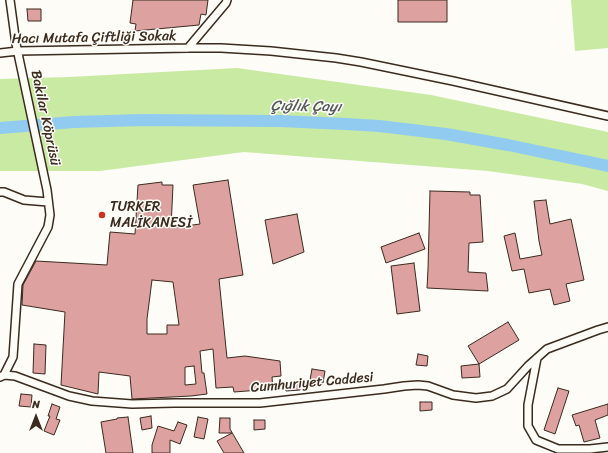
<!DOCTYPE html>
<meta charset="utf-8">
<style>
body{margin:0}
#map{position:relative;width:608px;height:453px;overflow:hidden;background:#fdfcf7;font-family:Sriracha,sans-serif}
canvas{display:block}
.north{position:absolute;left:16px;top:397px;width:40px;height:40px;-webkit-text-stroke:3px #fdfcf7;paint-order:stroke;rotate:0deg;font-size:11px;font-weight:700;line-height:16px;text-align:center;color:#3b2a1e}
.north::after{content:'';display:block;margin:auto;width:14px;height:18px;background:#3b2a1e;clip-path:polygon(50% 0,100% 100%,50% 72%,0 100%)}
</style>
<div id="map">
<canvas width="608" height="453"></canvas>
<div class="north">N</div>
</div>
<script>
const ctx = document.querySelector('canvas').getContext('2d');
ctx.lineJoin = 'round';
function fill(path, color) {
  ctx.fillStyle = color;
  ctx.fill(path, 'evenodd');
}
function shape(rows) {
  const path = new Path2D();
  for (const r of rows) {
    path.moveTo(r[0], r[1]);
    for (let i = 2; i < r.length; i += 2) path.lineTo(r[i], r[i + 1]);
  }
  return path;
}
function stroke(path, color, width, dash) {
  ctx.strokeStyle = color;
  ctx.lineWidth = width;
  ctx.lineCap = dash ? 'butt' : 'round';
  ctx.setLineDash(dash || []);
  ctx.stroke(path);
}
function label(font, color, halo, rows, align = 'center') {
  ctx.font = font + ' Sriracha,sans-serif';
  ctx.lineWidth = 3;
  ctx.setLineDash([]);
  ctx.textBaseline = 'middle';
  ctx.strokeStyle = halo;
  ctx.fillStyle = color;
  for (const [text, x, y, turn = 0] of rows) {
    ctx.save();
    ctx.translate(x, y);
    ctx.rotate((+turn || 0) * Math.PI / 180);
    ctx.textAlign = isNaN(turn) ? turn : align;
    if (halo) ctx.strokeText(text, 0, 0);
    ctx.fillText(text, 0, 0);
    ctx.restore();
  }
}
fill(shape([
 [571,0,608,0,608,48,575,51],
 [237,68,431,95,608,132,608,191,582,184,488,171,244,152,100,171,0,171,0,79,69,77]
]), '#c9eaa2');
stroke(shape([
 [0,128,74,122,143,120,279,121,346,124,379,126,446,134,508,145,608,166]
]), '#91cbf0', 12);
const building = shape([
 [133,0,208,0,206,15,201,14,199,25,135,31,136,24,130,23,133,0],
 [398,0,447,0,447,22,398,22,398,0],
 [27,9,41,9,41,21,28,21,27,9],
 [228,180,243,275,219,279,227,358,245,356,280,361,281,376,272,377,273,389,234,392,233,387,216,388,213,349,200,351,202,373,204,373,207,394,191,396,132,399,130,376,99,372,98,394,61,385,65,312,22,305,23,285,36,261,107,265,110,232,135,234,138,185,162,182,162,185,173,185,171,228,200,224,193,185,228,180],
 [152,280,173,282,179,325,167,325,167,334,147,334,147,319,152,280],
 [194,366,196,384,185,385,185,367,194,366],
 [430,191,470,192,470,195,480,195,483,242,469,243,468,272,486,273,488,291,427,288,428,269,430,191],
 [546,200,550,224,571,219,584,280,566,284,570,301,554,305,550,289,529,293,524,269,512,271,504,236,515,233,520,259,542,255,539,241,534,201,546,200],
 [297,214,304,252,273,264,265,220,297,214],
 [419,233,425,249,386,263,381,247,419,233],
 [414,263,420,311,397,314,391,266,414,263],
 [508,322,519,340,479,364,468,346,508,322],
 [34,344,46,345,45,374,33,373,34,344],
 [418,354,428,356,427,366,416,365,418,354],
 [479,364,480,377,462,378,461,366,479,364],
 [312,369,325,371,323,383,310,380,312,369],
 [299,381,300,390,286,391,286,382,299,381],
 [558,388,569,391,555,434,544,430,558,388],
 [21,394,32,395,31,407,19,406,21,394],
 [420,402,432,402,432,410,420,411,420,402],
 [52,404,60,407,56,419,60,420,54,435,44,431,50,416,48,416,52,404],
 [608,404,608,415,595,420,600,438,584,442,579,425,576,426,572,415,608,404],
 [151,416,152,428,142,430,140,418,151,416],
 [128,417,133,453,106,453,101,422,117,419,117,418,128,417],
 [198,417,208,419,204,439,194,437,198,417],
 [220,418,230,418,230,429,244,453,224,453,217,441,232,433,219,433,220,418],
 [254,420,265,420,265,429,254,430,254,420],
 [178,422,187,425,180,444,170,440,170,453,152,453,152,445,158,426,174,431,178,422]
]);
fill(building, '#dda2a0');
stroke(building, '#3b2a1e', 1);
const minor = shape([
 [188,48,226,3,227,0],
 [0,53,18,51,188,48,221,48,271,51,336,58,361,62,453,81,608,116],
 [0,192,4,192,24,200,48,202],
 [537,358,528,405,528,426,536,440,558,449,590,449,608,447],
 [4,375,13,357,18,284,48,227,50,215,47,190,16,44,10,0],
 [0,377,4,375,15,376,69,396,92,401,132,404,174,403,260,403,384,389,404,386,418,385,428,386,453,395,476,398,492,396,507,389,528,366,547,349,598,330,608,327]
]);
stroke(minor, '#3b2a1e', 10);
stroke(minor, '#fdfcf7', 7);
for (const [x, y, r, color] of [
 [102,215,4,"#c8321e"]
]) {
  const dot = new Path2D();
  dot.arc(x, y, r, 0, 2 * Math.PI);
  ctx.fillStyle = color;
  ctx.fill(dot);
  stroke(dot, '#fdfcf7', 1.5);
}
label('14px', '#3b2a1e', '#fdfcf7', [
 ["Hacı Mutafa Çiftliği Sokak",94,38,-1],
 ["Bakilar Köprüsü",45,118,78],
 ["Cumhuriyet Caddesi",312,383,-5]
]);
label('14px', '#3b2a1e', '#fdfcf7', [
 ["TURKER",110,207],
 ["MALİKANESİ",110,223]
], 'left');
label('italic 15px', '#555a5d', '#fdfcf7', [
 ["Çığlık Çayı",306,107,1]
]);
</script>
